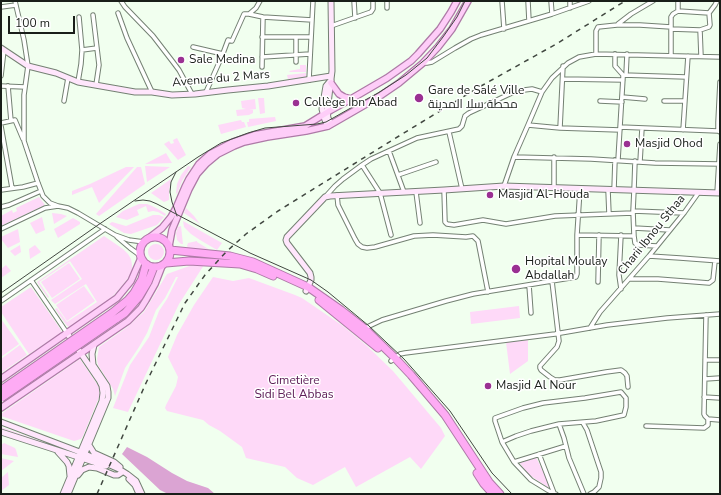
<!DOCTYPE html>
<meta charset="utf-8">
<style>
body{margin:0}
#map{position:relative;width:721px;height:495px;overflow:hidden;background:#f1ffef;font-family:"Nunito Sans",sans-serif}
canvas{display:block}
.frame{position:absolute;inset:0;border:2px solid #191e19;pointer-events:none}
.scale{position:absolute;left:8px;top:16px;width:67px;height:18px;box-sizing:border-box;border:2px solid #191e19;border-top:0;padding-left:5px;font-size:12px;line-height:14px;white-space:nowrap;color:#191e19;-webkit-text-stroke:3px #fff;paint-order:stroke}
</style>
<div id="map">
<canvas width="721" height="495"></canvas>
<div class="frame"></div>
<div class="scale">100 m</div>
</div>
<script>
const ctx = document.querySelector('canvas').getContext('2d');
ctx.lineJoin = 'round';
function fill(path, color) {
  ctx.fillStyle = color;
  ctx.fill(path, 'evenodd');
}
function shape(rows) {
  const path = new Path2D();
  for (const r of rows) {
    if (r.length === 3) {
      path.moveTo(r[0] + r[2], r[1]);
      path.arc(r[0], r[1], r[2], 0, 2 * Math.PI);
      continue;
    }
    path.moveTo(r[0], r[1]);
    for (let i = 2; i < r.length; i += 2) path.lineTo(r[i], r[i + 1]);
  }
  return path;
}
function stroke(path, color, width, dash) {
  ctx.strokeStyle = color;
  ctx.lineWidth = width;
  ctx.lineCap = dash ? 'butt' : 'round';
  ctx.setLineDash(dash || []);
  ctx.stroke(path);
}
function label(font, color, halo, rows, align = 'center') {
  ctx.font = font + ' "Nunito Sans",Cairo,sans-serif';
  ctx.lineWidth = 3;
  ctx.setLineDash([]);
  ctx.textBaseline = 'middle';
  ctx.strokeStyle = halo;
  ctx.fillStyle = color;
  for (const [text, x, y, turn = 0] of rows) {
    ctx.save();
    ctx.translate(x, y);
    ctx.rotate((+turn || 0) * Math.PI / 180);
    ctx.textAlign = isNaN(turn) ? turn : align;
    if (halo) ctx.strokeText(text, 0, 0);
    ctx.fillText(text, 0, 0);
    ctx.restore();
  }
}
fill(shape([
 [300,65,306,65,306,72,290,72,289,71,300,69],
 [306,73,306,77,288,79,287,75],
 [258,98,264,98,265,113,260,114],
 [255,99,256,109,249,110,253,110,253,113,249,115,237,116,236,110,246,109,242,108,241,101],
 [275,117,276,121,248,127,247,122,249,122,249,119],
 [241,120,242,122,244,122,246,127,221,134,218,125],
 [177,138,186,155,178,160,164,144,169,141,171,144,174,143,173,140],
 [166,153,172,163,145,164],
 [145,166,170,167,147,182],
 [188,166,191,167,182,181,177,194,176,193,177,184,181,175],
 [126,167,134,167,99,203,92,187,72,195,72,191,90,184],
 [137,167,141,167,145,184,99,216,96,214],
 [171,179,169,191,169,200,164,202,151,193],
 [39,197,45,205,1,226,1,216,12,210,13,213,17,211,16,208],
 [139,204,147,204,152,206,158,209,166,214,165,216,158,212,153,211,148,212,146,206,137,210,139,215,127,220,116,217,123,211],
 [186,208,194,216,200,224,184,213],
 [52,213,61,214,67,216,54,224],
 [153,215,159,215,164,217,157,225,131,234,124,233,109,224,112,222,126,226],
 [42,217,45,230,36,234,30,223],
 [73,218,80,222,80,224,58,238,54,229],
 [183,221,222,243,217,250,200,240,191,234,184,227],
 [181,226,183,244,181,244,177,240,176,233,178,227],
 [18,229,20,242,8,248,1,239,1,237],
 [104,236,123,249,128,254,131,259,132,265,132,270,130,275,121,287,109,300,70,327,67,326,55,309,57,308,67,322,97,302,86,284,55,304,51,300,82,279,70,261,39,282,49,297,48,298,37,282],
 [197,241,197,242,210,250,188,248,187,246,188,243],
 [156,252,8],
 [20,245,21,252,15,256,10,251],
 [35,245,41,252,30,259,29,249],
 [69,263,80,279,52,298,41,282],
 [195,264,204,265,179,304,128,412,113,408,130,365,149,337,159,311,167,299,178,277,176,277,165,298,156,310,147,333,139,347,125,368,115,396,113,389,98,365,97,359,99,347,126,328,144,312,167,274],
 [6,265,11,271,1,278,1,269],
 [213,277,233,281,249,278,295,295,302,298,343,326,367,346,393,371,441,428,445,436,421,469,410,457,356,487,345,467,313,485,297,478,285,467,246,458,242,447,220,431,209,425,203,420,167,411,165,408,166,405,176,386,178,377,168,357,177,335,194,305],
 [84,286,95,301,67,321,56,305],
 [31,287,61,330,61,333,29,354,1,312,1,307],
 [519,306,520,318,471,324,470,312],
 [1,319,19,344,1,357],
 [528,340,528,361,510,374,506,342],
 [20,345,27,355,1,373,1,359],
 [80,359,97,384,99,387,100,395,83,436,81,439,74,441,1,416,1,414],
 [1,427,60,448,60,450,1,429],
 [4,443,15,448,16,450,18,457,1,454,1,445],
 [536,457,550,486,549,488,528,474,519,462],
 [1,458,14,461,1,471],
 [8,472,9,485,1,491,1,478]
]), '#fed9f8');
fill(shape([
 [127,447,147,457,172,473,187,481,208,488,215,494,168,494,160,490,122,454]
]), '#dba4d3');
const street = shape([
 [15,1,24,40,28,66,24,95,24,141,38,183,43,196,50,203,58,206],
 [121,1,125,7,153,36,173,62,179,70,192,94],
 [354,1,355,18],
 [502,1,504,29],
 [528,1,529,21],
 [551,1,552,14],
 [1,7,16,5],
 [387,8,387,1],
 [570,8,570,1],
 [678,11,709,13,715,5,717,1],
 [118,13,127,38,152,92],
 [249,14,263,17,312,20],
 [93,15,99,65,96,85],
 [618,24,631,14,653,1],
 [331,26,371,12,373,9,373,1],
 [671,29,700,30,709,27,710,25,709,13],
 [700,30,701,56],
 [262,37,311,37],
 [193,47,223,54],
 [82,50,97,48],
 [596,54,596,31,598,27,617,25,640,25,671,27],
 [615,54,615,66,623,75,623,78,618,160],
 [671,55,671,17,673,14,678,11,678,1],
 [262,57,310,54],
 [296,62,296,37],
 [423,63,427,63,432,62,455,48,471,39,481,35,552,14,589,1],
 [262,67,263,17],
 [623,75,686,77],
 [626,75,627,54],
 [1,76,4,50],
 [563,79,623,80],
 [309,80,313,1],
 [78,82,81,64,82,50,79,17],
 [720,82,718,122,718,131,720,132],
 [1,86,25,87],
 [8,86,11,121],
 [206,92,222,56,228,40,232,41,244,14,249,14,256,8,260,1],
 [622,97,645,99],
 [64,101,68,78],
 [600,101,622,102],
 [664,101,685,101],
 [1,123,15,120,23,139],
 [528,125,560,128,620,130],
 [1,126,12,188],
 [620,127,718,131],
 [560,128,563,66],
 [683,130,688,56],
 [449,132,462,189],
 [389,151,404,192],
 [514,157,591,159,655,163,720,164],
 [635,161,634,190,633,211,634,236,635,243,638,245,657,246],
 [640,162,642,128],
 [362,165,380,193,391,235],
 [398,175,436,162],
 [504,186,514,157,528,125,542,92,552,78,568,63,579,57,596,54,720,57],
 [554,188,554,157],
 [1,190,23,187,38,183],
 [444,190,445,222,447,224,454,225,483,220,506,224,555,216,633,213],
 [608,190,609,214],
 [614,190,615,160],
 [416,192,420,223],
 [717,193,720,144],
 [337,195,338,205,355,239,358,244,362,247,367,248,375,247,414,236,433,235,466,237,473,236,478,241,479,246,488,292],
 [326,196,335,186,343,179,362,165,371,159,417,138,459,129,462,126,465,116,469,113,516,91,532,89,542,92],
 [1,207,9,205,41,191],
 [633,211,684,213],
 [634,228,670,230],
 [1,229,45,208,58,206,68,208,78,213,115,235,129,240,144,242],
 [577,235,634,236],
 [117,237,130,248,141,256],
 [649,256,680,258,720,261],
 [629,279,658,279,709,283,713,280,715,261],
 [31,280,67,333],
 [552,281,559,341,557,347,540,366,540,368,541,370,550,377,555,380,560,380,606,372,621,370,625,373,627,376,628,387],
 [598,282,599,235],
 [529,285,531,313],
 [621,289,619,275,621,235],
 [1,301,105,229],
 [365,328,382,320,446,301,473,294,576,277,577,274,577,235,580,189],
 [590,328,600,312,649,256,684,213,699,192],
 [705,360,720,360],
 [391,361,400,354,405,353,555,334,607,325,667,318,720,314],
 [705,379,720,378],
 [704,397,720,398],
 [708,419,720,420],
 [583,423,587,430,601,472,601,478,599,487,594,492,590,494],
 [559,424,564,438,569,458,584,494],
 [646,426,704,428,708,425,708,419,705,416,704,414,706,315],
 [502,442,516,436,531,431,559,424,596,421,624,415,626,407,626,398,621,392,585,398,543,403,523,408,495,418,495,421,502,442,514,462,531,480,549,491,556,494],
 [539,454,554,493],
 [514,462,566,446]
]);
const secondary = shape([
 [1,48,28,66,56,73,78,82,135,92,152,92,172,95,195,94,228,90,268,86,331,76],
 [331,124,328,118,327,112,332,71,331,1],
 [328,126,325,120,322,109,326,86,331,80],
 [306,291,311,280,311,277,310,273,287,243,286,240,287,237,325,197,330,196,444,190,504,186,720,193],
 [1,422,85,454,119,469,127,474,136,481,142,494],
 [1,432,106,466],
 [89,445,94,453,114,462,120,467],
 [58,452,67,462,69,466,70,476],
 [78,475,82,470,89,467,97,468,114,475,118,475,121,473],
 [129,479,135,485,139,494],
 [63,494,102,401,103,393,102,386,99,380,67,333],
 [68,494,108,398,108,392,107,386,93,365,92,354,94,345]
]);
const primary = shape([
 [331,83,339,94,344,97,351,99],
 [149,238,162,228,171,217,176,208,185,187,189,179,199,164,210,154,233,142,254,135,305,126,331,110,351,99,387,78,411,61,418,54,440,29,451,12,457,1],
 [169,246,172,230,189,189,197,174,206,164,218,154,234,146,244,142,267,137,306,131,328,126,380,96,399,83,423,63,438,47,452,29,468,1],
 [1,379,117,298,131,281,141,258],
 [1,408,128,321,141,308,146,300,155,284,162,266]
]);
const highway = shape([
 [155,252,15],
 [170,250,230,256,253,262,308,287,341,310,364,328,395,358,411,375,445,415,489,482,500,494],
 [166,263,189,261,240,264,257,269,273,276],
 [319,300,378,348],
 [112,313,128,300,134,293,142,279,146,264],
 [116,319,125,313,139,297,148,282,154,267],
 [477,473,484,484,493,494]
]);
stroke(street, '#748173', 5.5);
stroke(secondary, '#748173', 7);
stroke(primary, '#ae7aa7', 8);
stroke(highway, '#ae7aa7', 9);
stroke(street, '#fff', 3.5);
stroke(secondary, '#ffe6fc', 5);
stroke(primary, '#fecdf8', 5.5);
stroke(highway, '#feabf4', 7);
stroke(shape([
 [176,172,171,182,170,192,172,202,177,216],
 [135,201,143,200,150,201,157,204,250,253,311,280,328,292,369,326,404,359,450,411,492,473,512,494],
 [1,293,98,225,198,157,221,143,248,133,265,128,317,124,326,122,356,105,378,93,406,75,427,58,443,37,457,17,465,1]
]), '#414740', 1);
stroke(shape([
 [97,494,146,383,185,303,205,275,226,252,246,234,278,211,399,136,481,86,558,43,625,1]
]), '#414740', 1.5, [5, 5]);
const highwayBridge = shape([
 [1,390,112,313],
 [1,398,116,319]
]);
stroke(highwayBridge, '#ae7aa7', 9, []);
stroke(highwayBridge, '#feabf4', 7);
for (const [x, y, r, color] of [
 [181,60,4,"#9a3092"],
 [419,98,5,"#9a3092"],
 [296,103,4,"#9a3092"],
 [627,144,4,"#9a3092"],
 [490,195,4,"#9a3092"],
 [516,269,5,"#9a3092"],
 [488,386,4,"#9a3092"]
]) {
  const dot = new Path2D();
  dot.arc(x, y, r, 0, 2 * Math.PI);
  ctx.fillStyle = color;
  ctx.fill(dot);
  stroke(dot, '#fff', 1.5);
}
label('12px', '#191e19', '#fff', [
 ["Sale Medina",189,60],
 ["Gare de Salé Ville",428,91],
 ["محطة سلا المدينة",428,105],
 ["Collège Ibn Abad",304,103],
 ["Masjid Ohod",635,144],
 ["Masjid Al-Houda",498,195],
 ["Hopital Moulay",525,262],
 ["Abdallah",525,276],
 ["Masjid Al Nour",496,386]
], 'left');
label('12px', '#191e19', '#fff', [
 ["Avenue du 2 Mars",221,79,-5],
 ["Charii Ibnou Sthaa",652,235,-51]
]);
label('12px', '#5f2059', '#fff', [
 ["Cimetière",294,381],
 ["Sidi Bel Abbas",294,395]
]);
</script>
